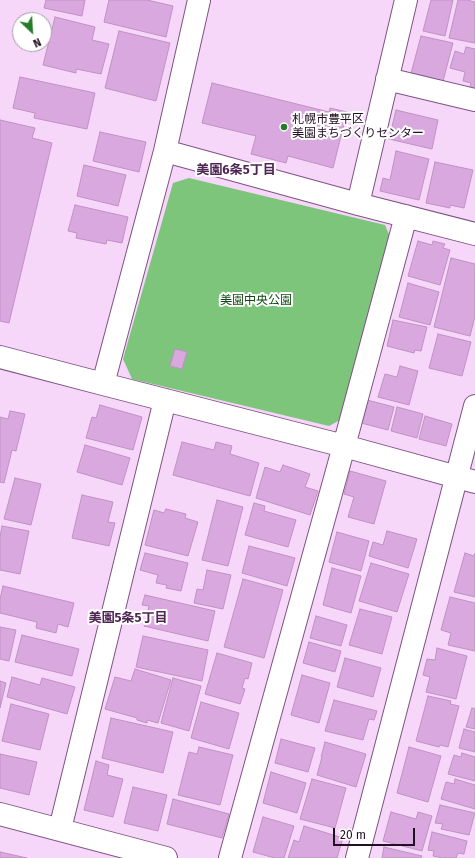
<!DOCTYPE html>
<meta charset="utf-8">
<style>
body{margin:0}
#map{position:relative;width:475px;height:858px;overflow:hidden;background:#f6d7f9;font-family:"Fira Sans",sans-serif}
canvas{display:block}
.north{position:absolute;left:12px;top:12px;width:40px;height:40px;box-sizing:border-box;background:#fff;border:1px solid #a69fa7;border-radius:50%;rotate:155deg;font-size:11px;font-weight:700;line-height:16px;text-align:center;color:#210f23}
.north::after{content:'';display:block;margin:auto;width:14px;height:18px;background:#257b29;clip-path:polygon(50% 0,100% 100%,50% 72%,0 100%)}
.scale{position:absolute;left:333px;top:828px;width:82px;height:18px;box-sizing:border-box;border:2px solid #210f23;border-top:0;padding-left:5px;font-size:12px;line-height:14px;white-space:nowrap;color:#210f23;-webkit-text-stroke:3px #fff;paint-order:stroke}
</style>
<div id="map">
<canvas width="475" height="858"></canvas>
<div class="north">N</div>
<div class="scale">20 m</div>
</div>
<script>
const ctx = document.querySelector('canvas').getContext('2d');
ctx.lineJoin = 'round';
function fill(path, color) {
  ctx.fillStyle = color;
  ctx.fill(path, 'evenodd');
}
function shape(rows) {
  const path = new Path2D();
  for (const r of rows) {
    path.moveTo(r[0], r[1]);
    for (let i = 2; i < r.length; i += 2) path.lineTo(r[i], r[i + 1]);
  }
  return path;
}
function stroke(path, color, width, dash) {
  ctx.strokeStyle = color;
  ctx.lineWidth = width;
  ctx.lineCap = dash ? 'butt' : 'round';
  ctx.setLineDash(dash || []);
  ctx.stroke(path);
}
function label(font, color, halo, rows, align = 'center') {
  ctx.font = font + ' "Fira Sans","Noto Sans JP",sans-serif';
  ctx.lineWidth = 4;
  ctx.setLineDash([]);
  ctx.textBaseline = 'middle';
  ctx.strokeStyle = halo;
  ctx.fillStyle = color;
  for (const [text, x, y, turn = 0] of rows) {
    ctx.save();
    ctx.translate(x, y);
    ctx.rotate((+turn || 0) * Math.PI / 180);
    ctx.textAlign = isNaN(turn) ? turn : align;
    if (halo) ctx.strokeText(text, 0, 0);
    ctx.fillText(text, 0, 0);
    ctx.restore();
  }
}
fill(shape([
 [189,178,385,225,391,239,342,419,329,426,132,379,123,359,173,183]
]), '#7dc57b');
const building = shape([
 [46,0,85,0,82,16,44,8,46,0],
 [109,0,147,0,173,6,166,37,104,22,109,0],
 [431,0,453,0,445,36,423,31,431,0],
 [458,0,467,0,475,2,475,43,449,38,458,0],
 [55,17,95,27,92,40,109,44,101,74,76,69,76,73,43,65,55,17],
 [119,31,170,43,156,101,105,88,119,31],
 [421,36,453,43,442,85,410,77,421,36],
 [466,47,475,49,475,91,469,90,471,83,463,81,465,72,450,68,455,51,464,54,466,47],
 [20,77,95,93,87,129,34,118,35,113,13,108,20,77],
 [212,83,329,112,330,108,347,112,333,168,288,156,286,163,251,154,256,136,202,123,212,83],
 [396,110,438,120,432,149,389,139,396,110],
 [0,120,35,128,32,138,52,143,9,323,0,321,0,120],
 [100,132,146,142,139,172,93,161,100,132],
 [396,151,429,159,419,200,380,191,383,178,390,180,396,151],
 [435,162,473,170,464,208,450,205,450,208,426,203,435,162],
 [84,165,126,175,118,206,77,196,84,165],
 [75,205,128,217,122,243,107,240,106,244,76,238,77,233,68,231,75,205],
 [418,241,432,245,433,241,445,244,443,248,450,250,440,285,408,276,418,241],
 [451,258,475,264,475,316,470,336,434,327,451,258],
 [408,283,439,292,430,325,399,317,408,283],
 [393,320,427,327,421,351,415,350,414,353,387,346,393,320],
 [438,334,471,342,462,376,429,368,438,334],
 [175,349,187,352,182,369,170,366,175,349],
 [400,366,418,371,409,405,378,397,385,374,397,377,400,366],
 [367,400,394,407,388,430,361,423,367,400],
 [100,405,142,417,133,450,86,438,92,417,96,418,100,405],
 [397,407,423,414,417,438,391,431,397,407],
 [10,411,25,414,16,451,12,450,4,483,0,482,0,417,8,419,10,411],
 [425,416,452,424,446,446,419,439,425,416],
 [182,442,214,450,216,442,232,446,230,454,259,463,250,496,173,475,182,442],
 [85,445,130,458,122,485,77,472,85,445],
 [283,465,310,474,305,487,318,491,310,515,256,498,265,467,280,472,283,465],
 [350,471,386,481,374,524,348,517,354,497,344,494,350,471],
 [15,478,41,484,31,525,4,519,15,478],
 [82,495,113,502,108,522,115,523,109,546,72,538,82,495],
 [217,500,243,507,228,566,202,560,217,500],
 [254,503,265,506,264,511,296,520,288,547,245,535,254,503],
 [166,509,186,514,185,518,198,522,188,556,145,545,154,510,164,513,166,509],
 [2,526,29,531,20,574,0,570,0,537,2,526],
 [387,531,417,539,408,568,369,556,373,542,383,545,387,531],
 [337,532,369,541,361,571,329,562,337,532],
 [249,546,295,558,287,586,242,573,249,546],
 [145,553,188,563,181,591,166,588,167,585,156,583,158,575,140,570,145,553],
 [465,553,474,556,475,553,475,597,454,592,465,553],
 [371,563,409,574,397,612,359,601,371,563],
 [332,568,361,576,351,613,323,605,332,568],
 [207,570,231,575,223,609,194,603,197,589,203,590,207,570],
 [243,579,283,590,264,658,224,647,243,579],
 [3,586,74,603,68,627,58,624,56,633,36,628,37,622,0,613,0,599,3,586],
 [145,595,215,611,208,641,144,626,149,606,142,605,145,595],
 [450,597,475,603,475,651,448,645,451,633,441,630,450,597],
 [360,609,392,617,382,654,349,645,360,609],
 [316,616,347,625,341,646,310,638,316,616],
 [0,627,16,630,9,661,0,659,0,627],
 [22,635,79,649,72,676,15,662,22,635],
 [143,636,208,650,202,681,136,667,143,636],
 [309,642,341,651,335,672,303,663,309,642],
 [437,648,467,656,456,699,426,692,430,677,423,675,427,659,435,660,437,648],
 [217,653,252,663,248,679,245,678,242,688,245,689,240,704,205,694,217,653],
 [345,658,381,668,373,697,337,687,345,658],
 [135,669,171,680,158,723,147,720,147,723,137,720,137,718,105,709,115,677,131,681,135,669],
 [302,675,330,683,319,723,291,715,302,675],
 [12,677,40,685,42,678,75,687,67,714,7,697,12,677],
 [173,678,201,686,189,731,161,723,173,678],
 [0,681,6,683,0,708,0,681],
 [428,696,451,701,450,704,459,706,448,747,440,745,439,747,416,741,428,696],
 [334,700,377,711,374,720,369,719,363,740,325,731,334,700],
 [201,702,239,713,229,749,191,738,201,702],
 [11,704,49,714,40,750,2,741,11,704],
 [472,708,475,709,475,729,466,727,472,708],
 [111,718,173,732,163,773,102,758,111,718],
 [464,729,475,732,475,752,459,748,464,729],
 [281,739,315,748,308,772,275,763,281,739],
 [325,742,366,754,356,787,317,775,322,757,321,757,325,742],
 [199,747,233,755,220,805,178,795,189,752,197,754,199,747],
 [409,747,441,756,428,802,397,793,409,747],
 [462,753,475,757,475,781,448,774,454,755,461,757,462,753],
 [0,754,37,762,29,795,0,788,0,754],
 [96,761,109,765,107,775,123,779,113,817,84,810,96,761],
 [271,772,306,783,297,813,263,803,271,772],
 [312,779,346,788,335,828,300,819,312,779],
 [455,779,475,785,475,809,441,799,446,782,454,784,455,779],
 [133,787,167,795,158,831,124,823,133,787],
 [173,799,229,814,222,838,167,824,173,799],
 [440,805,475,813,469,835,441,829,443,824,435,823,440,805],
 [391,812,416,819,418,812,432,816,422,851,383,841,391,812],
 [263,817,294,826,284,858,275,858,253,852,263,817],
 [304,826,343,838,337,858,288,858,294,840,299,842,304,826],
 [432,832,467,841,464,854,458,853,456,858,443,858,433,856,434,851,428,850,432,832],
 [384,847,422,856,421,858,382,858,384,847],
 [0,852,27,858,0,858,0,852]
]);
fill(building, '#d9a8de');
stroke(building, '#c190c5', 1);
const minor = shape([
 [199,0,165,151,103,384,344,446,475,482],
 [387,79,475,100],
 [165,151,358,204,475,234],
 [358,204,406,0],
 [0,357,103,384],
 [0,814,166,858],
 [60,829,165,400],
 [230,858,344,446,406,216],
 [357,858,475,406]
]);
stroke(minor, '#7f5283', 24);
stroke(minor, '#fff', 22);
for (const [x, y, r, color] of [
 [284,127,4,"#257b29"]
]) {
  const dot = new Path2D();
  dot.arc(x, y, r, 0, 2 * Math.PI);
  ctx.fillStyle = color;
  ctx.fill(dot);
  stroke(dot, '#fff', 1.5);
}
label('12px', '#210f23', '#fff', [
 ["札幌市豊平区",292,120],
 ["美園まちづくりセンター",292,134]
], 'left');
label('12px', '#0f4b12', '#fff', [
 ["美園中央公園",256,301]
]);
label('bold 13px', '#4e2453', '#fff', [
 ["美園6条5丁目",236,170],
 ["美園5条5丁目",128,618]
]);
</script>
